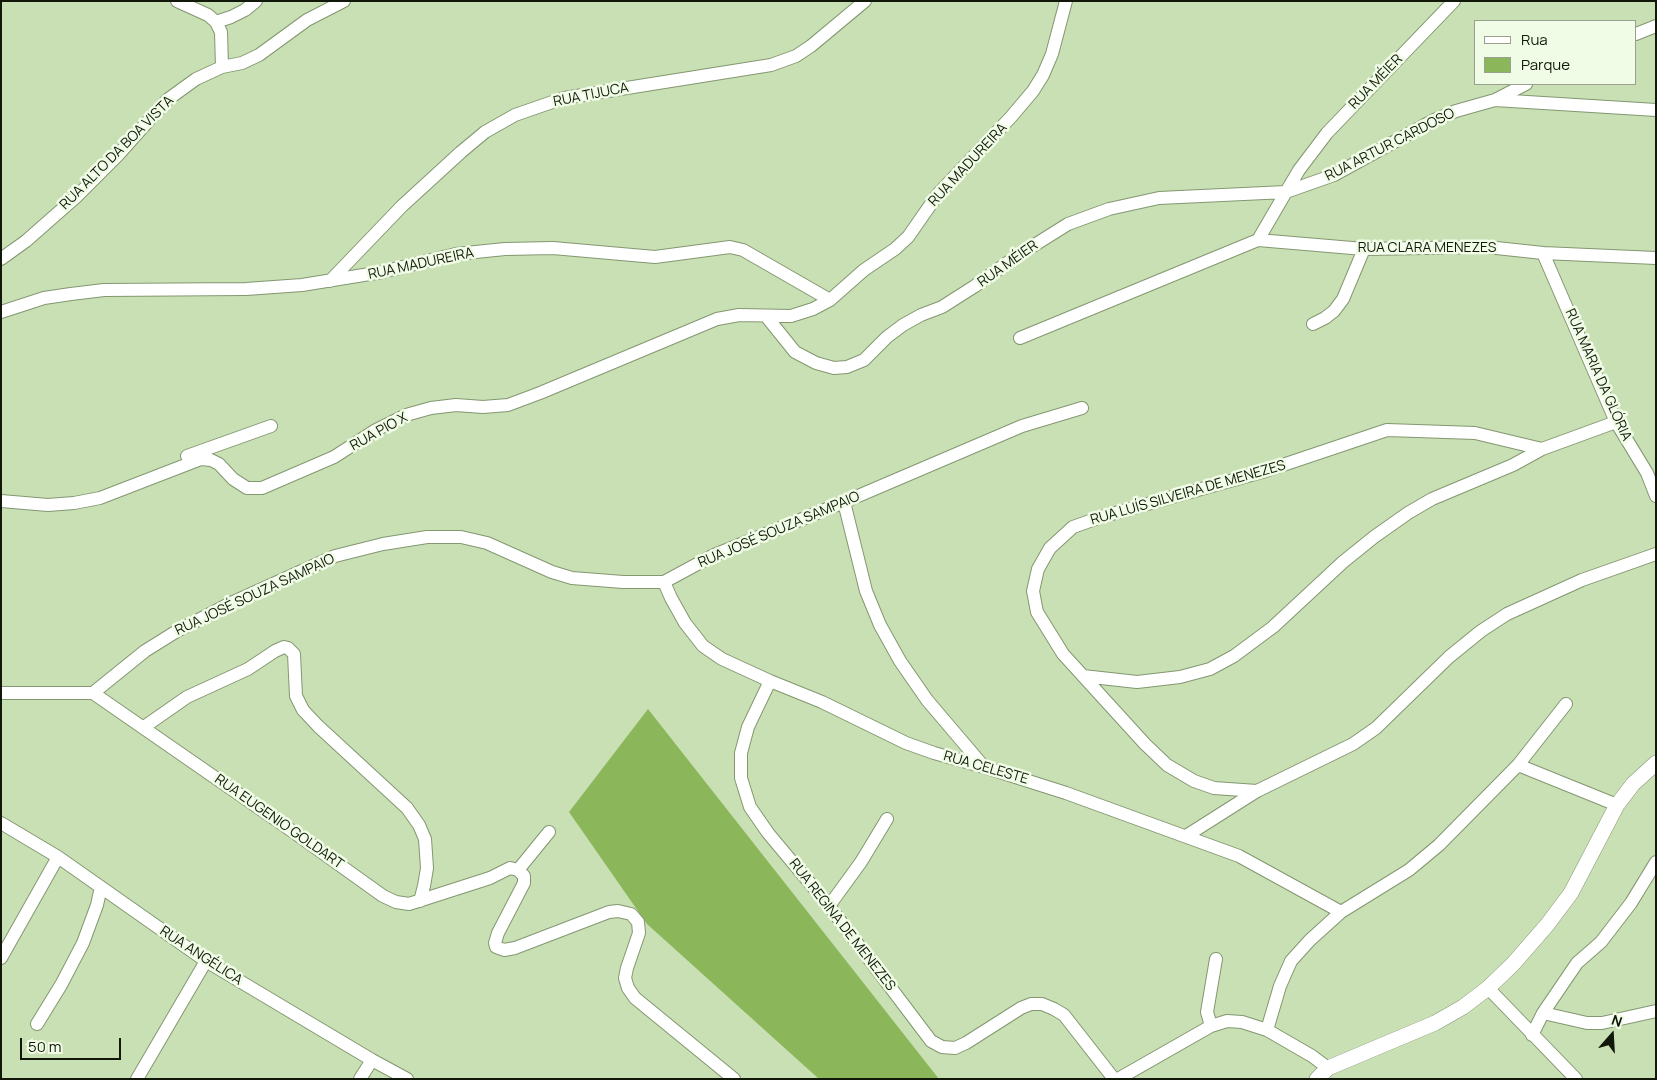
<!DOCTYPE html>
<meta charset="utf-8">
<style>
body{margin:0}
#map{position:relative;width:1657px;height:1080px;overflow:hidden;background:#c9e0b5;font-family:Manrope,sans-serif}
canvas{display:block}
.frame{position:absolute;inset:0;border:2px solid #111809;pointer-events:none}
.legend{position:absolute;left:1474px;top:20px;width:162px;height:65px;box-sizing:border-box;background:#f1fce7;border:1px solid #97a18e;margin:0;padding:6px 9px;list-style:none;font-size:15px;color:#111809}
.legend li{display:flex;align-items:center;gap:10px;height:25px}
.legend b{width:25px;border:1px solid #97a18e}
.north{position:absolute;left:1587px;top:1010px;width:50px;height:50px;-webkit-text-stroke:4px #f1fce7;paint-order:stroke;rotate:19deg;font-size:14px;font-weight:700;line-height:20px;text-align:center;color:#111809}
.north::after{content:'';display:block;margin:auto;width:18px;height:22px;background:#111809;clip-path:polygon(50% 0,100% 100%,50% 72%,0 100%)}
.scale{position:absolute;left:20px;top:1038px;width:101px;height:22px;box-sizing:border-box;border:2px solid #111809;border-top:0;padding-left:6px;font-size:15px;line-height:18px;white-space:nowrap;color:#111809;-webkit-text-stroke:4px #f1fce7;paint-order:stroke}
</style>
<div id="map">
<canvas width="1657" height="1080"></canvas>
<div class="frame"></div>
<ul class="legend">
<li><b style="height:6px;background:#fff"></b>Rua</li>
<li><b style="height:14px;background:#8bb75a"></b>Parque</li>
</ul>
<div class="north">N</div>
<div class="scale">50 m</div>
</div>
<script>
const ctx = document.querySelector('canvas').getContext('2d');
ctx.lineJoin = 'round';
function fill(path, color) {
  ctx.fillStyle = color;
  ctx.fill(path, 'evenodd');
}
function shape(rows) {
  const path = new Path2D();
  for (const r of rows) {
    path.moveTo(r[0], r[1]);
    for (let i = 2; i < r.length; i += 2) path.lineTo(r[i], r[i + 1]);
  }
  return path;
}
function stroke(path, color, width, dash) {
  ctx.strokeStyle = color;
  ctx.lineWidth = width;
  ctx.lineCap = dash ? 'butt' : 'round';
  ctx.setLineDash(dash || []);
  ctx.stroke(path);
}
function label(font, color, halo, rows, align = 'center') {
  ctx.font = font + ' Manrope,sans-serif';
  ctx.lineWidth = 5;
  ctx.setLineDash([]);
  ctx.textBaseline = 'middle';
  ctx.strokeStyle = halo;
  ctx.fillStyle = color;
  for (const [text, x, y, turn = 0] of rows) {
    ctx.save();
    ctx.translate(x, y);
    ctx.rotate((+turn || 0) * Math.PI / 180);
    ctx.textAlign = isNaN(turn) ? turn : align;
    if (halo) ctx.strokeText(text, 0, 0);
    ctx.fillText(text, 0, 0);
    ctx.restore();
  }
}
fill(shape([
 [648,709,939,1079,819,1079,647,924,569,812]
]), '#8bb75a');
const minor = shape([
 [177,1,208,15,216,22,221,32,222,67],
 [216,22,231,17,245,10,256,1],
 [1636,34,1656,26],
 [1495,100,1656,110],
 [1258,240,1286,192,1334,175,1434,120,1456,111,1495,100,1526,84],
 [1543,253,1616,422,1647,473,1656,496],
 [1,259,26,241,76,197,118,155,167,100,196,79,222,67,242,63,259,55,307,20,344,1],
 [330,281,402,206,461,152,485,132,515,115,564,98,771,65,796,56,811,46,865,1],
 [1,312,44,298,71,294,104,290,246,289,302,285,382,272,456,254,505,249,553,248,655,257,730,247,743,250,830,300],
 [766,316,795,352,816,363,834,368,847,367,864,360,887,337,903,325,921,315,942,307,975,286,1017,256,1068,224,1109,209,1159,198,1286,192,1299,170,1327,133,1454,1],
 [1313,324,1325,318,1334,311,1343,299,1364,249],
 [1020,338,1258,240,1364,249,1487,247,1543,253,1656,258],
 [187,456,271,426],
 [1,501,48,505,74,503,100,498,201,459,211,460,219,464,233,479,247,488,262,488,334,457,376,430,406,415,431,408,456,405,483,407,508,405,540,393,717,319,739,315,791,316,813,309,830,300,864,270,895,249,908,237,938,194,1011,117,1033,91,1043,75,1052,54,1066,1],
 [844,502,866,591,880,625,900,661,927,700,984,767],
 [664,582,671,598,685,623,703,646,722,659,770,681,822,702,906,743,934,753,984,767,1066,793,1239,856,1341,912],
 [1083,676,1137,682,1180,677,1210,669,1234,656,1273,627,1343,562,1374,537,1408,513,1432,499,1513,465,1542,449,1616,422],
 [770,681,748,727,741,753,741,778,750,807,768,833,829,906,931,1041,942,1047,955,1048,966,1043,1021,1008,1031,1004,1042,1004,1054,1009,1064,1015,1114,1079],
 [1,693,93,693,145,651,177,631,229,604,335,556,383,544,427,537,461,537,487,543,552,572,572,578,623,582,664,582,714,555,844,502,1022,426,1082,408],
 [93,693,295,833,383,896,396,902,409,904,490,878,510,868,518,870],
 [144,727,187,697,248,669,275,651,284,647,288,648,294,654,296,696,303,710,318,726,407,808,419,825,425,839,427,868,424,886,420,901],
 [1518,765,1617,805],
 [1257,791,1214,788,1194,781,1167,765,1145,744,1063,654,1037,612,1033,591,1038,569,1050,548,1073,527,1101,517,1262,472,1387,430,1475,433,1542,449],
 [1,823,58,857,206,961,372,1060,407,1079],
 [549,832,518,870,524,876,524,883,498,933,495,943,496,947,504,950,515,948,609,912,618,911,631,914,638,922,639,933,627,968,625,978,628,988,635,998,734,1079],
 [1186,836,1257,791,1353,744,1376,728,1449,657,1481,631,1507,614,1582,580,1656,554],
 [829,906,861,862,887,819],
 [1,958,58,857],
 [1488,988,1576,1079],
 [1543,1013,1587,1023,1602,1023,1656,1011],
 [37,1024,61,985,83,943,97,905,101,887],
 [1211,1026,1207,1012,1216,959],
 [1267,1030,1280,986,1291,961,1310,940,1341,912,1409,870,1439,845,1518,765,1566,704],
 [1532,1035,1543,1013,1577,963,1601,942,1631,903,1656,862],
 [137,1079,206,961],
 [360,1079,372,1060],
 [1118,1079,1211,1026,1227,1021,1242,1022,1267,1030,1312,1056,1328,1068]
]);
const tertiary = shape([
 [1317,1079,1328,1068,1435,1023,1463,1007,1488,988,1513,964,1547,925,1571,893,1617,805,1633,784,1656,763]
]);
stroke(minor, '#839770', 14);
stroke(tertiary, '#839770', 16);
stroke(minor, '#fff', 12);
stroke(tertiary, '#fff', 15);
label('14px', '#111809', '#f1fce7', [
 ["RUA MÉIER",1376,82,-46],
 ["RUA TIJUCA",591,95,-11],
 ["RUA ARTUR CARDOSO",1390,145,-27],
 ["RUA ALTO DA BOA VISTA",117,153,-45],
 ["RUA MADUREIRA",968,165,-47],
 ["RUA CLARA MENEZES",1427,248],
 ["RUA MADUREIRA",421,264,-12],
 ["RUA MÉIER",1008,264,-35],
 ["RUA MARIA DA GLÓRIA",1598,375,66],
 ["RUA PIO X",379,432,-29],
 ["RUA LUÍS SILVEIRA DE MENEZES",1188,493,-16],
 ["RUA JOSÉ SOUZA SAMPAIO",779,530,-23],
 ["RUA JOSÉ SOUZA SAMPAIO",255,595,-25],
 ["RUA CELESTE",986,768,16],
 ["RUA EUGENIO GOLDART",279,822,35],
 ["RUA REGINA DE MENEZES",842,925,52],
 ["RUA ANGÉLICA",201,956,33]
]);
</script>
